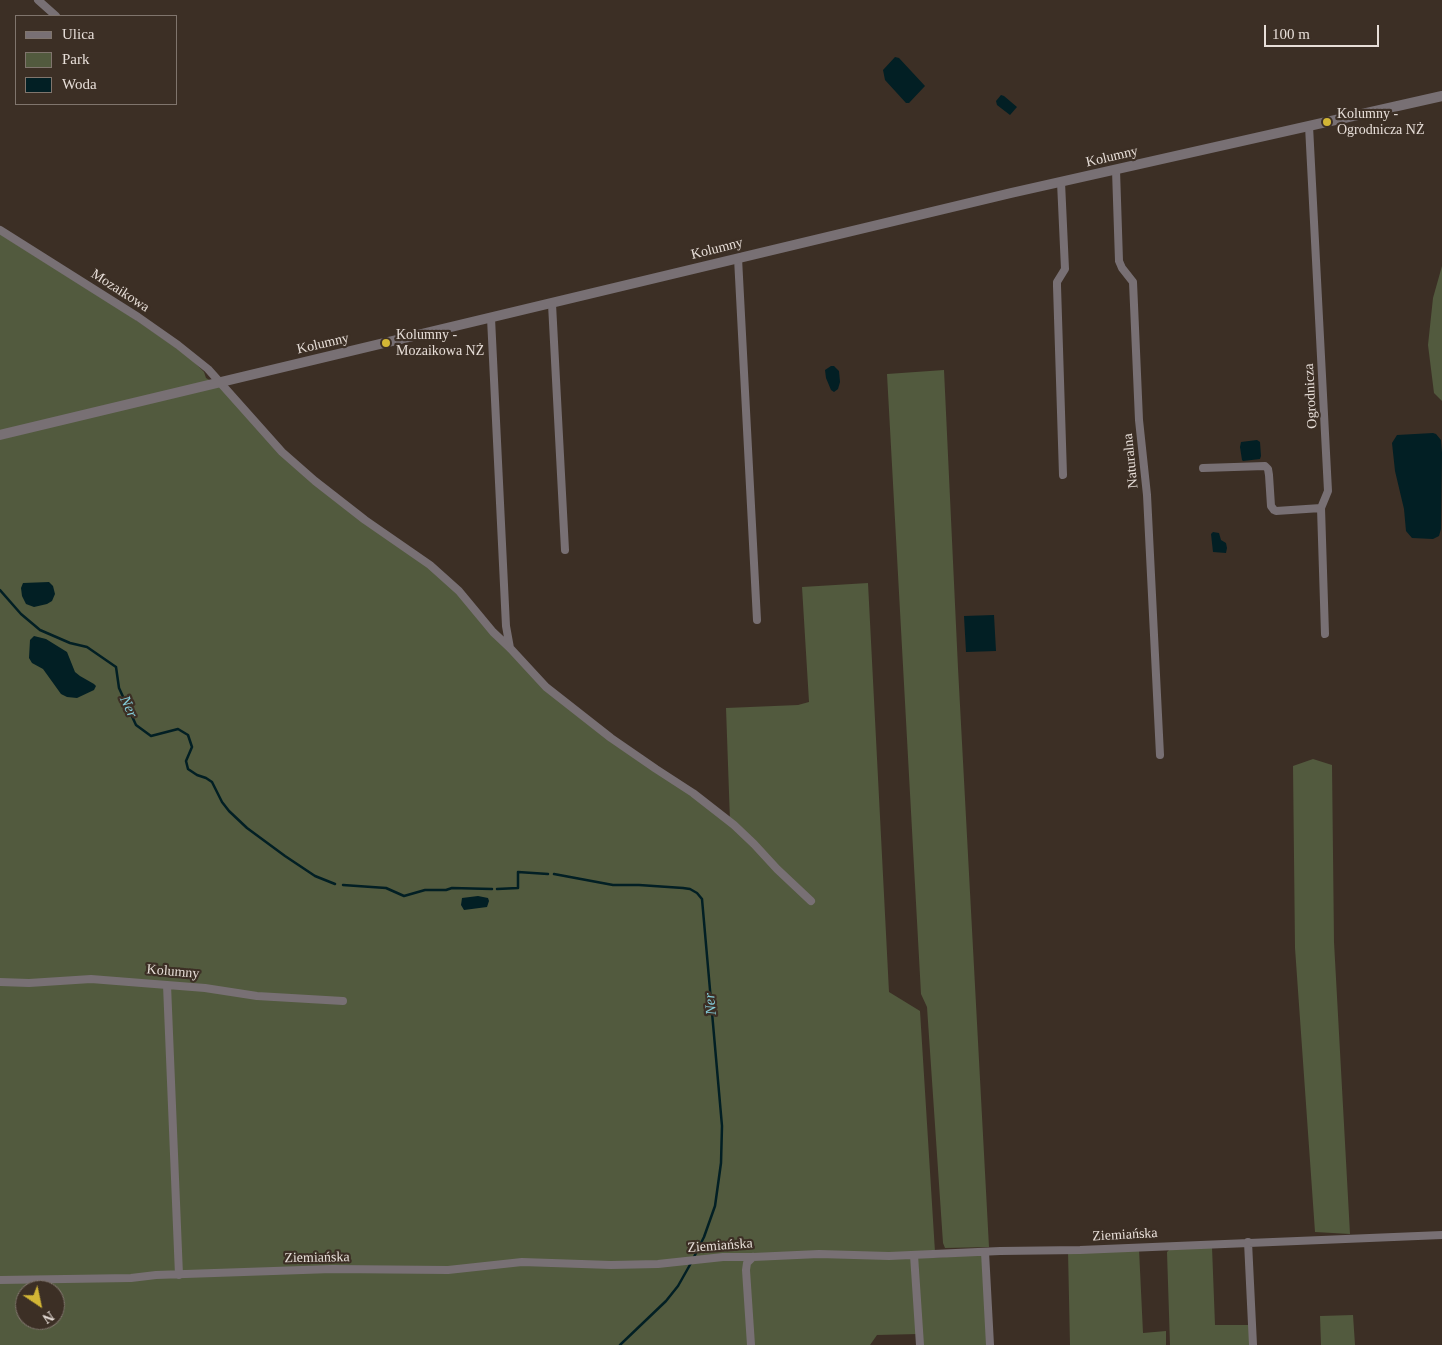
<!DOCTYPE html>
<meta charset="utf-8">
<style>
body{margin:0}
#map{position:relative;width:1442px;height:1345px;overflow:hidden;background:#3c2f25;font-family:Georgia,serif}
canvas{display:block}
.legend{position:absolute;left:15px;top:15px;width:162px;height:90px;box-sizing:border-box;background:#3c2f25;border:1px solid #80756d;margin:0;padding:6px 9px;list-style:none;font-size:15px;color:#e7ded8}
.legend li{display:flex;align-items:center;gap:10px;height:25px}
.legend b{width:25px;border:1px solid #80756d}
.north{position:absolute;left:15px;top:1280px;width:50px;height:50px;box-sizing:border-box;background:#3c2f25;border:1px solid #80756d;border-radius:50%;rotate:146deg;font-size:14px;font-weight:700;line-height:20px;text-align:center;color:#e7ded8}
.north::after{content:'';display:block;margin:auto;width:18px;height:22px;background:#d3b635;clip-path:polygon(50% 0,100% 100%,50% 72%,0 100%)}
.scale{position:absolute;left:1264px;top:25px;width:115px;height:22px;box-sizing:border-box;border:2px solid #e7ded8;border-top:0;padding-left:6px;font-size:15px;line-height:18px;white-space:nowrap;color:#e7ded8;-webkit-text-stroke:4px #3c2f25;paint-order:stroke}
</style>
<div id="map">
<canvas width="1442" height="1345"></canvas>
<ul class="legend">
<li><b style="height:6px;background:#787074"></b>Ulica</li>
<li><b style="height:14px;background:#525a3e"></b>Park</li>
<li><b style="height:14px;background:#021f24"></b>Woda</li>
</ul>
<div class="north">N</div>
<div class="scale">100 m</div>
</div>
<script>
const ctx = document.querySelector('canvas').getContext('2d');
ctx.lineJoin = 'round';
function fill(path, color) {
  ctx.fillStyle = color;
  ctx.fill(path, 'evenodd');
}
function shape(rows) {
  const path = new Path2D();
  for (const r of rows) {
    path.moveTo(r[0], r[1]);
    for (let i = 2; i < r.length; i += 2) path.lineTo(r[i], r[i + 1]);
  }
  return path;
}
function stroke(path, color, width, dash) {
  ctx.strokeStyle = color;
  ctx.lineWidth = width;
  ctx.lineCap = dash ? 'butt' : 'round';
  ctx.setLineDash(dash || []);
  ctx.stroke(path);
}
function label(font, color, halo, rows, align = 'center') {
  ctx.font = font + ' Georgia,serif';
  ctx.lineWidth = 4.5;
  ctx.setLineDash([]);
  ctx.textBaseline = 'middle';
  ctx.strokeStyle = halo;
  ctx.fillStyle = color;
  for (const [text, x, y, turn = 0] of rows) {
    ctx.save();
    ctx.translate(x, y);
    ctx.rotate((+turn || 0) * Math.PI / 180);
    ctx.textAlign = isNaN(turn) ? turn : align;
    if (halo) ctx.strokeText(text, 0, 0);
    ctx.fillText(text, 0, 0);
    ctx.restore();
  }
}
fill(shape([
 [0,234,124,312,188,356,204,372,206,378,226,390,272,444,407,549,457,591,537,680,730,821,726,708,798,705,809,702,802,587,868,583,889,992,920,1011,935,1252,932,1258,988,1254,993,1345,923,1345,918,1334,877,1335,870,1345,0,1345],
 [25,1290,55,1290,55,1320,25,1320],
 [1442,266,1442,401,1434,393,1428,345,1433,298],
 [944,370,958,668,989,1247,945,1248,943,1243,927,1007,921,994,887,374],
 [1313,759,1332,765,1334,942,1350,1234,1315,1232,1295,948,1293,766],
 [1212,1247,1215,1325,1250,1325,1251,1345,1170,1345,1167,1252,1170,1249],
 [1139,1249,1143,1333,1166,1331,1166,1345,1070,1345,1068,1251],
 [1353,1315,1355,1345,1321,1345,1320,1316]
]), '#525a3e');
fill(shape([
 [895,57,899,58,925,86,909,103,906,103,885,80,883,70],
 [1001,95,1004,96,1017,107,1010,115,997,105,996,101],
 [831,366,834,366,839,371,840,382,838,389,834,392,831,390,826,378,825,370],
 [1433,433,1436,434,1441,440,1442,453,1441,529,1439,536,1433,539,1412,538,1406,531,1404,509,1395,471,1392,443,1397,435],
 [1257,440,1260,442,1261,456,1260,459,1243,461,1242,460,1240,447,1241,442],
 [1213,532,1219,533,1221,540,1226,543,1227,548,1226,553,1213,552,1211,534],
 [49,582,53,586,55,594,52,601,47,604,34,607,26,604,22,596,21,588,23,583],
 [994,615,996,651,966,652,964,616],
 [34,636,46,639,67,652,75,672,80,676,94,684,96,686,94,690,77,698,67,697,61,694,43,669,32,663,29,658,30,640],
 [478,896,488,898,489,901,487,907,464,910,461,905,462,898]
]), '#021f24');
stroke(shape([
 [0,590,21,614,40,630,70,643,87,647,116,667,119,688,136,725,151,736,178,729,188,735,192,747,186,761,188,769,197,775,206,778,212,782,222,802,229,811,247,828,285,856,315,876,335,884],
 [554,874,613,885,639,885,683,888,690,889,697,893,702,899,722,1126,721,1163,715,1206,704,1237,694,1257],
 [343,885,386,888,404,896,425,890,446,890,452,888,492,889],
 [497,889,518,888,518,872,548,874],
 [620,1345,666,1301,678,1286,691,1263]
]), '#021f24', 2.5);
stroke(shape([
 [38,0,56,16],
 [1309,126,1328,491,1321,508,1325,634],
 [1116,170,1119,261,1122,268,1133,282,1139,420,1147,495,1160,755],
 [1061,182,1065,269,1057,282,1057,286,1063,475],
 [0,230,138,317,178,345,208,369,282,452,315,481,365,520,430,565,459,591,493,632,510,648,546,687,611,738,656,769,693,793,734,825,754,844,777,869,811,901],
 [738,258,757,620],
 [552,304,565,550],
 [491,318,506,626,510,648],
 [1203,468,1265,466,1268,469,1269,475,1271,506,1274,510,1276,511,1321,508],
 [0,982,29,983,91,979,205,988,257,996,343,1001],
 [167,985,179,1275],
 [1248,1242,1253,1345],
 [985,1252,990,1345],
 [914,1255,920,1345],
 [0,1280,131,1278,156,1275,332,1269,448,1270,522,1262,611,1265,658,1264,723,1257,753,1257,819,1254,889,1256,1000,1251,1080,1250,1442,1235],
 [751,1345,746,1270,747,1263,753,1257]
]), '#787074', 8);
stroke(shape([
 [0,435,1011,193,1442,96]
]), '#787074', 10);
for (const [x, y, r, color] of [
 [1327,122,5,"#d3b635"],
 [386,343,5,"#d3b635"]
]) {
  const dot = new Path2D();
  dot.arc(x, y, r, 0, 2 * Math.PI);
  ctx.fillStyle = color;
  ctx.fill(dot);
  stroke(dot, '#3c2f25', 2);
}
label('14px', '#e7ded8', '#3c2f25', [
 ["Kolumny -",1337,114],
 ["Ogrodnicza NŻ",1337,130],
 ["Kolumny -",396,335],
 ["Mozaikowa NŻ",396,351]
], 'left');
label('14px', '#e7ded8', '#3c2f25', [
 ["Kolumny",1112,157,-13],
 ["Kolumny",717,249,-14],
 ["Mozaikowa",120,291,33],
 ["Kolumny",323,344,-13],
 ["Ogrodnicza",1311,396,-93],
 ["Naturalna",1131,461,-96],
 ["Kolumny",173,972,5],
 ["Ziemiańska",1125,1235,-3],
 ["Ziemiańska",720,1246,-4],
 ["Ziemiańska",317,1258,-1]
]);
label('italic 15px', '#84ccda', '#3c2f25', [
 ["Ner",128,707,65],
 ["Ner",711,1004,-95]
]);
</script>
